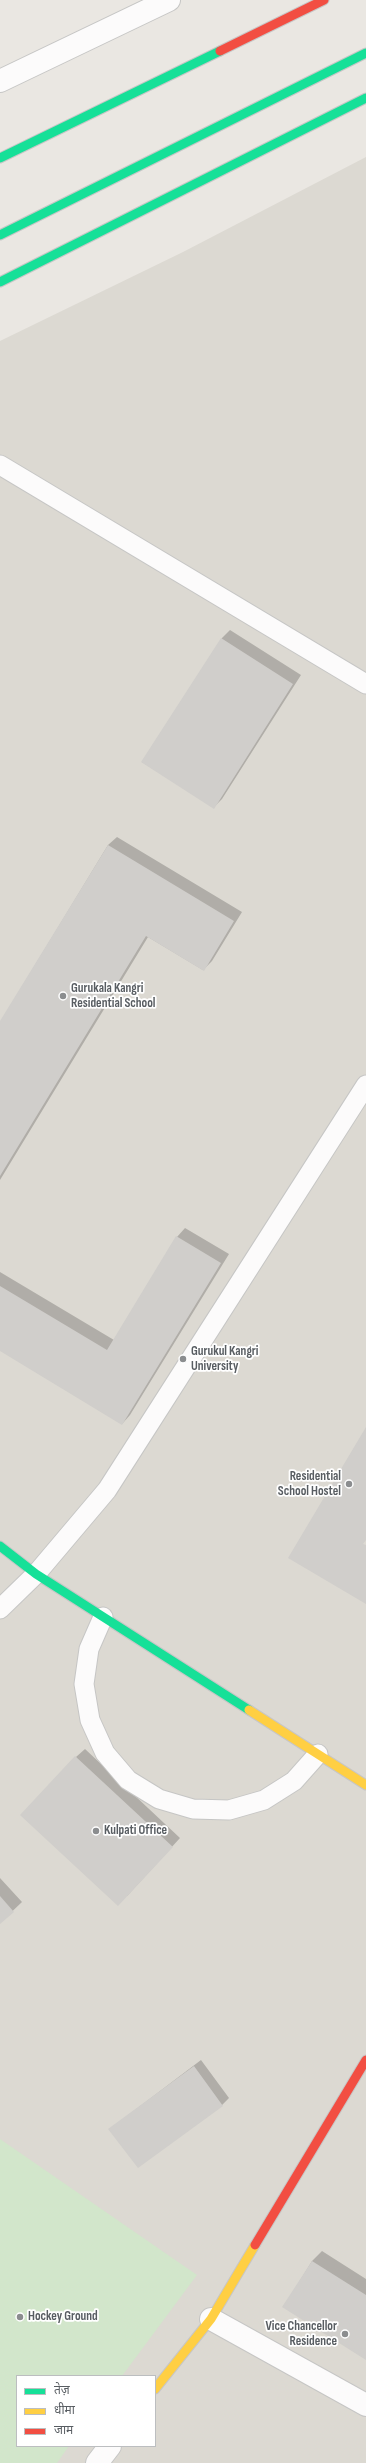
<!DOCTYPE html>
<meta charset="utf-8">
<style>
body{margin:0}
#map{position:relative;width:366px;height:2463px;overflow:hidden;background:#eae7e2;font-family:"Sofia Sans Condensed","Noto Sans Devanagari",sans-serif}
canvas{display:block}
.legend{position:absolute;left:16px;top:2375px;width:140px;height:72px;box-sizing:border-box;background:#fff;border:1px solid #bcbec0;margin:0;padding:5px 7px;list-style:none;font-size:12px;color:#585d62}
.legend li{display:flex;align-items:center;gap:8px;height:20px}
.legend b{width:20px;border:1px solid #bcbec0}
</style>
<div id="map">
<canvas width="366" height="2463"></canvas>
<ul class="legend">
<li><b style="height:5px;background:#16e098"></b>तेज़</li>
<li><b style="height:5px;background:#ffcf43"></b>धीमा</li>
<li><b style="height:5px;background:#f24e42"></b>जाम</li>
</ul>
</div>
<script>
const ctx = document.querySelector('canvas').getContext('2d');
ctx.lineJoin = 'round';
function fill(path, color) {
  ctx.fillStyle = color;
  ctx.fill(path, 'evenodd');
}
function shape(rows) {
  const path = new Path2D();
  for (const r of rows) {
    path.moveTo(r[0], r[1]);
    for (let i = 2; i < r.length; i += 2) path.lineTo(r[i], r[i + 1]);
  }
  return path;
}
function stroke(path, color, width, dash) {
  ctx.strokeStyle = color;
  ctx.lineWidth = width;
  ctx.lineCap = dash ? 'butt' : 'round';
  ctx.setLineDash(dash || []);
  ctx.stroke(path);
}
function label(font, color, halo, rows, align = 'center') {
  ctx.font = font + ' "Sofia Sans Condensed",sans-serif';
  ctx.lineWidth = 3.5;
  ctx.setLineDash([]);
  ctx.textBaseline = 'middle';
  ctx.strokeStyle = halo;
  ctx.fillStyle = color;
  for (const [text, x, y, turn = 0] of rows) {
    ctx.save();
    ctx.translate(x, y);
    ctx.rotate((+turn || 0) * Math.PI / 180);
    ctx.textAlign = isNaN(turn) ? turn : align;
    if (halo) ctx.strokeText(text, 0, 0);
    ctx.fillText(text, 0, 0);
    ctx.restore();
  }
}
fill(shape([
 [366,157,366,2463,0,2463,0,341,183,252],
 [17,2376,155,2376,155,2446,17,2446]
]), '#dcd9d2');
fill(shape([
 [0,2139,197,2275,122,2376,17,2376,17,2446,69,2446,57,2463,0,2463]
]), '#d2e6cb');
fill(shape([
 [230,630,301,675,222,799,214,807,142,762,222,638],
 [117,837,242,912,212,961,203,970,148,937,0,1180,0,1023,108,845],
 [185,1228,229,1254,130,1415,122,1424,0,1350,0,1272,114,1340,177,1237],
 [85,1749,180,1838,127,1896,76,1757],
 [0,1878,22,1902,0,1923],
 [201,2060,229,2098,222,2105,110,2129],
 [322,2251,366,2279,366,2359,284,2307,312,2261]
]), '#0003');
fill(shape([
 [221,638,293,684,214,809,141,762],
 [108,845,234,921,204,971,146,936,0,1176,0,1021],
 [176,1236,221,1263,122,1425,0,1351,0,1286,107,1350],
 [366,1427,366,1540,363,1544,366,1545,366,1604,288,1558],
 [75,1756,173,1847,118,1906,20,1815],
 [0,1896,14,1912,0,1924],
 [194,2066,223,2106,138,2168,108,2129],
 [312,2261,366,2295,366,2360,282,2307]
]), '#d0cecb');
const lane = shape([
 [0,465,366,684],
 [0,1609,36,1574,107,1490,366,1085],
 [103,1617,89,1649,84,1684,90,1720,105,1753,128,1780,159,1799,193,1809,229,1810,264,1800,294,1781,318,1754]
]);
const street = shape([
 [0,81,169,0],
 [211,2319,366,2405],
 [97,2463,110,2446]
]);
const fast = shape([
 [0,158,220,51],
 [0,235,366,53],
 [0,282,366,98],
 [0,1546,36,1574,249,1710]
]);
const slow = shape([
 [249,1710,366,1785],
 [155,2389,211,2319,255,2245]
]);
const jam = shape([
 [220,51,324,0],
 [255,2245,366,2060]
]);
stroke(lane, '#c6c6c5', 21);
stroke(street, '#c6c6c5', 24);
stroke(fast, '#c7c6c6', 11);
stroke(slow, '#c7c6c6', 11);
stroke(jam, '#c7c6c6', 11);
stroke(lane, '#fcfbfb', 19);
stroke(street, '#fcfbfb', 22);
stroke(fast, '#16e098', 9);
stroke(slow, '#ffcf43', 9);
stroke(jam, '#f24e42', 9);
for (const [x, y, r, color] of [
 [63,996,4,"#8b8d8f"],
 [183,1359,4,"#8b8d8f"],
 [349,1484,4,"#8b8d8f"],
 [96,1831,4,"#8b8d8f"],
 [20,2317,4,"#8b8d8f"],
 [345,2334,4,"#8b8d8f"]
]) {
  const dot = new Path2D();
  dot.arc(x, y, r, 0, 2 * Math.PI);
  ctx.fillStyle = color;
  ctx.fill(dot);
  stroke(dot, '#fff', 1.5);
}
label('bold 13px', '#585d62', '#fff', [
 ["Gurukala Kangri",71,989],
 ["Residential School",71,1004],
 ["Gurukul Kangri",191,1352],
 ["University",191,1367],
 ["Residential",341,1477,"right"],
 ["School Hostel",341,1492,"right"],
 ["Kulpati Office",104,1831],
 ["Hockey Ground",28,2317],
 ["Vice Chancellor",337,2327,"right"],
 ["Residence",337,2342,"right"]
], 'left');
</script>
